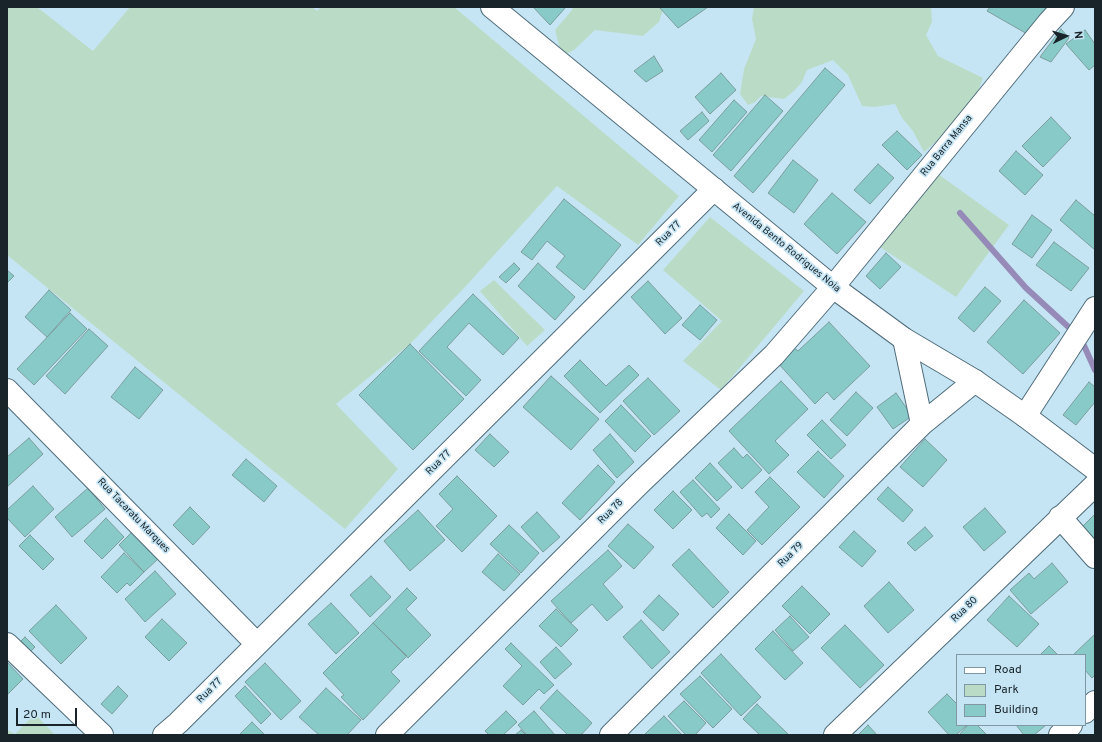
<!DOCTYPE html>
<style>
body{margin:0}
#map{position:relative;width:1102px;height:742px;overflow:hidden;background:#c6e5f4;font-family:Overpass,sans-serif}
canvas{display:block}
.frame{position:absolute;inset:0;border:8px solid #18242a;pointer-events:none}
.legend{position:absolute;left:956px;top:654px;width:130px;height:72px;box-sizing:border-box;background:#c6e5f4;border:1px solid #8098a3;margin:0;padding:5px 7px;list-style:none;font-size:12px;color:#18242a}
.legend li{display:flex;align-items:center;gap:8px;height:20px}
.legend b{width:20px;border:1px solid #8098a3}
.north{position:absolute;left:1046px;top:16px;width:40px;height:40px;-webkit-text-stroke:3px #c6e5f4;paint-order:stroke;rotate:85deg;font-size:11px;font-weight:700;line-height:16px;text-align:center;color:#18242a}
.north::after{content:'';display:block;margin:auto;width:14px;height:18px;background:#18242a;clip-path:polygon(50% 0,100% 100%,50% 72%,0 100%)}
.scale{position:absolute;left:16px;top:708px;width:61px;height:18px;box-sizing:border-box;border:2px solid #18242a;border-top:0;padding-left:5px;font-size:12px;line-height:14px;white-space:nowrap;color:#18242a;-webkit-text-stroke:3px #c6e5f4;paint-order:stroke}
</style>
<div id="map">
<canvas width="1102" height="742"></canvas>
<div class="frame"></div>
<ul class="legend">
<li><b style="height:5px;background:#fff"></b>Road</li>
<li><b style="height:11px;background:#badcc7"></b>Park</li>
<li><b style="height:11px;background:#88cac8"></b>Building</li>
</ul>
<div class="north">N</div>
<div class="scale">20 m</div>
</div>
<script>
const ctx = document.querySelector('canvas').getContext('2d');
ctx.lineJoin = 'round';
function fill(path, color) {
  ctx.fillStyle = color;
  ctx.fill(path, 'evenodd');
}
function shape(rows) {
  const path = new Path2D();
  for (const r of rows) {
    path.moveTo(r[0], r[1]);
    for (let i = 2; i < r.length; i += 2) path.lineTo(r[i], r[i + 1]);
  }
  return path;
}
function stroke(path, color, width, dash) {
  ctx.strokeStyle = color;
  ctx.lineWidth = width;
  ctx.lineCap = dash ? 'butt' : 'round';
  ctx.setLineDash(dash || []);
  ctx.stroke(path);
}
function label(font, color, halo, rows, align = 'center') {
  ctx.font = font + ' Overpass,sans-serif';
  ctx.lineWidth = 3.5;
  ctx.setLineDash([]);
  ctx.textBaseline = 'middle';
  ctx.strokeStyle = halo;
  ctx.fillStyle = color;
  for (const [text, x, y, turn = 0] of rows) {
    ctx.save();
    ctx.translate(x, y);
    ctx.rotate((+turn || 0) * Math.PI / 180);
    ctx.textAlign = isNaN(turn) ? turn : align;
    if (halo) ctx.strokeText(text, 0, 0);
    ctx.fillText(text, 0, 0);
    ctx.restore();
  }
}
fill(shape([
 [7,7,37,7,93,51,130,7,312,7,317,11,321,7,454,7,679,196,638,245,557,186,465,287,410,344,336,404,398,469,345,529,7,255],
 [573,7,664,7,659,22,643,36,595,30,574,50,562,56,555,30,572,10],
 [754,7,931,7,932,22,926,35,938,56,983,78,973,103,944,132,937,141,924,152,913,131,902,118,895,104,875,107,862,106,848,75,833,60,807,70,802,82,794,91,784,99,761,96,755,102,748,105,740,94,744,69,756,39,752,19],
 [938,174,1009,225,956,297,880,247],
 [710,217,804,291,721,390,683,361,722,321,663,270],
 [494,280,545,330,527,346,480,291],
 [35,714,55,735,7,735,7,730,15,734]
]), '#badcc7');
stroke(shape([
 [960,213,1026,288,1075,333],
 [1081,339,1095,370]
]), '#968bb8', 6);
const building = shape([
 [533,7,566,7,550,25,533,7],
 [662,7,708,7,678,28,660,8,662,7],
 [990,7,1048,7,1029,35,987,11,990,7],
 [1061,29,1069,38,1051,62,1040,57,1061,29],
 [1085,30,1095,44,1095,65,1089,70,1066,44,1085,30],
 [654,56,663,71,646,82,634,71,654,56],
 [825,68,845,85,753,193,734,176,825,68],
 [721,73,736,90,710,114,695,97,721,73],
 [765,95,783,111,731,171,713,155,765,95],
 [734,100,747,112,712,152,699,140,734,100],
 [702,112,709,121,688,140,680,131,702,112],
 [1051,117,1071,138,1043,167,1022,146,1051,117],
 [897,131,922,155,907,170,882,145,897,131],
 [1016,151,1043,175,1025,195,999,171,1016,151],
 [793,160,818,180,794,213,768,193,793,160],
 [878,164,894,178,870,204,854,190,878,164],
 [832,193,866,222,837,254,804,224,832,193],
 [564,199,621,245,584,290,556,267,565,256,547,241,532,260,521,252,564,199],
 [1076,200,1095,216,1095,250,1060,220,1076,200],
 [1032,215,1052,230,1032,258,1012,244,1032,215],
 [1054,242,1089,268,1071,291,1036,265,1054,242],
 [886,253,901,267,880,289,866,276,886,253],
 [514,263,520,269,506,283,499,277,514,263],
 [538,263,575,297,555,320,518,286,538,263],
 [7,270,14,276,7,283,7,270],
 [648,281,682,318,665,334,631,297,648,281],
 [985,287,1001,301,974,332,958,318,985,287],
 [49,290,71,310,47,337,25,317,49,290],
 [473,294,519,338,503,355,469,323,447,347,481,380,466,396,419,351,473,294],
 [1024,300,1060,333,1023,374,987,342,1024,300],
 [700,305,717,320,700,340,682,325,700,305],
 [70,313,87,329,34,385,17,369,70,313],
 [829,322,870,366,834,400,827,392,815,404,777,362,793,347,798,351,829,322],
 [89,329,108,346,65,394,46,376,89,329],
 [410,344,464,399,413,450,359,395,410,344],
 [580,360,606,386,629,365,639,375,600,413,564,376,580,360],
 [135,367,163,390,139,419,111,397,135,367],
 [551,376,599,419,571,450,523,407,551,376],
 [648,378,680,411,654,435,623,401,648,378],
 [781,381,808,409,775,441,789,455,769,474,729,431,781,381],
 [1089,382,1095,387,1095,402,1076,425,1063,415,1089,382],
 [856,392,873,408,847,436,830,420,856,392],
 [896,393,912,416,893,429,877,407,896,393],
 [621,405,651,436,635,452,605,421,621,405],
 [822,420,846,445,831,459,807,435,822,420],
 [490,434,509,452,494,467,475,450,490,434],
 [610,434,634,462,617,478,593,450,610,434],
 [29,438,43,454,7,487,7,457,29,438],
 [925,439,947,460,923,487,900,467,925,439],
 [734,448,743,458,747,454,762,470,742,489,718,463,734,448],
 [818,451,844,476,824,498,797,472,818,451],
 [246,459,277,486,264,502,232,475,246,459],
 [710,463,732,487,717,501,695,478,710,463],
 [598,465,615,482,580,520,562,503,598,465],
 [457,476,497,516,462,552,436,526,453,509,439,494,457,476],
 [770,477,800,507,762,545,747,530,769,507,755,492,770,477],
 [693,480,720,509,711,518,707,513,702,517,680,492,693,480],
 [33,486,54,509,25,537,7,518,7,510,33,486],
 [888,487,913,510,903,522,877,499,888,487],
 [88,488,105,509,72,537,55,517,88,488],
 [673,491,692,510,673,529,654,510,673,491],
 [190,507,210,527,193,545,173,525,190,507],
 [985,508,1006,532,984,551,963,527,985,508],
 [418,510,445,540,410,571,384,541,418,510],
 [537,512,560,537,543,552,521,527,537,512],
 [729,514,756,541,743,555,716,528,729,514],
 [1095,514,1095,549,1077,532,1095,514],
 [106,518,124,537,102,559,84,541,106,518],
 [628,524,654,547,634,569,608,546,628,524],
 [509,525,539,553,521,573,490,544,509,525],
 [925,527,933,536,915,551,907,543,925,527],
 [133,531,159,558,144,572,119,545,133,531],
 [854,531,876,551,862,567,839,547,854,531],
 [30,535,54,559,43,570,19,546,30,535],
 [689,549,729,592,713,608,672,565,689,549],
 [608,550,622,566,603,584,623,607,607,621,592,604,571,623,551,601,608,550],
 [124,553,144,572,130,586,127,583,117,593,101,577,124,553],
 [498,554,520,574,504,591,482,572,498,554],
 [1052,563,1068,582,1031,614,1010,590,1029,573,1034,579,1052,563],
 [155,571,176,594,145,622,125,599,155,571],
 [371,576,391,597,370,617,350,595,371,576],
 [889,582,914,610,888,633,864,606,889,582],
 [802,586,830,614,810,634,782,606,802,586],
 [407,588,417,598,406,609,431,635,408,658,373,623,407,588],
 [659,595,679,614,663,631,643,612,659,595],
 [1009,596,1039,624,1017,647,987,620,1009,596],
 [331,603,359,633,336,654,308,624,331,603],
 [56,605,87,638,61,664,29,631,56,605],
 [556,609,578,630,561,647,539,626,556,609],
 [790,616,809,637,793,651,775,630,790,616],
 [162,619,187,643,169,661,145,637,162,619],
 [641,620,670,652,652,669,623,637,641,620],
 [373,623,407,656,391,672,400,681,363,720,341,697,344,695,323,673,373,623],
 [845,625,884,665,860,688,821,648,845,625],
 [773,631,803,663,785,680,755,649,773,631],
 [1095,634,1095,675,1092,678,1085,670,1085,655,1073,655,1095,634],
 [25,637,35,647,30,652,20,642,25,637],
 [511,643,554,685,544,694,539,689,523,705,503,686,522,666,505,649,511,643],
 [1049,646,1058,655,1040,655,1049,646],
 [556,647,572,664,555,679,540,662,556,647],
 [721,654,761,697,741,716,701,673,721,654],
 [7,662,23,679,7,695,7,662],
 [265,663,301,701,281,720,245,682,265,663],
 [700,676,732,709,713,728,680,694,700,676],
 [118,686,128,696,112,714,101,704,118,686],
 [245,686,271,714,261,724,235,696,245,686],
 [326,688,361,720,347,735,319,735,299,717,326,688],
 [557,690,592,723,581,735,568,735,540,708,557,690],
 [947,694,957,704,957,725,967,725,956,735,949,735,928,712,947,694],
 [684,701,706,723,695,735,686,735,668,716,684,701],
 [757,704,789,735,760,735,743,719,757,704],
 [506,711,517,722,503,735,489,735,485,731,506,711],
 [534,711,555,735,527,735,518,725,534,711],
 [664,716,682,735,646,735,645,734,664,716],
 [252,722,265,735,239,735,252,722],
 [868,725,877,735,858,735,868,725],
 [968,725,977,725,987,735,959,735,968,725],
 [1016,725,1046,725,1034,735,1024,735,1016,725],
 [521,730,526,735,515,735,521,730]
]);
fill(building, '#88cac8');
stroke(building, '#7b9e9d', 1);
const street = shape([
 [904,339,922,424],
 [7,390,257,644],
 [1025,416,1095,308],
 [1060,517,1095,557],
 [7,644,102,735],
 [1085,712,1095,702],
 [164,735,178,723,714,189],
 [387,735,639,484,774,355,833,287,1049,22,1063,7],
 [611,735,922,424,975,381],
 [835,735,1095,485],
 [1060,735,1071,725]
]);
const secondary = shape([
 [492,7,833,287,904,339,975,381,1025,416,1095,469]
]);
stroke(street, '#506d7a', 24);
stroke(secondary, '#506d7a', 24);
stroke(street, '#fff', 22);
stroke(secondary, '#fff', 22);
label('10px', '#18242a', '#c6e5f4', [
 ["Rua Barra Mansa",947,146,-51],
 ["Rua 77",669,234,-45],
 ["Avenida Bento Rodrigues Noia",786,248,39],
 ["Rua 77",439,463,-45],
 ["Rua 78",611,512,-45],
 ["Rua Tacaratu Marques",133,516,46],
 ["Rua 79",791,555,-45],
 ["Rua 80",965,610,-44],
 ["Rua 77",210,691,-45]
]);
</script>
